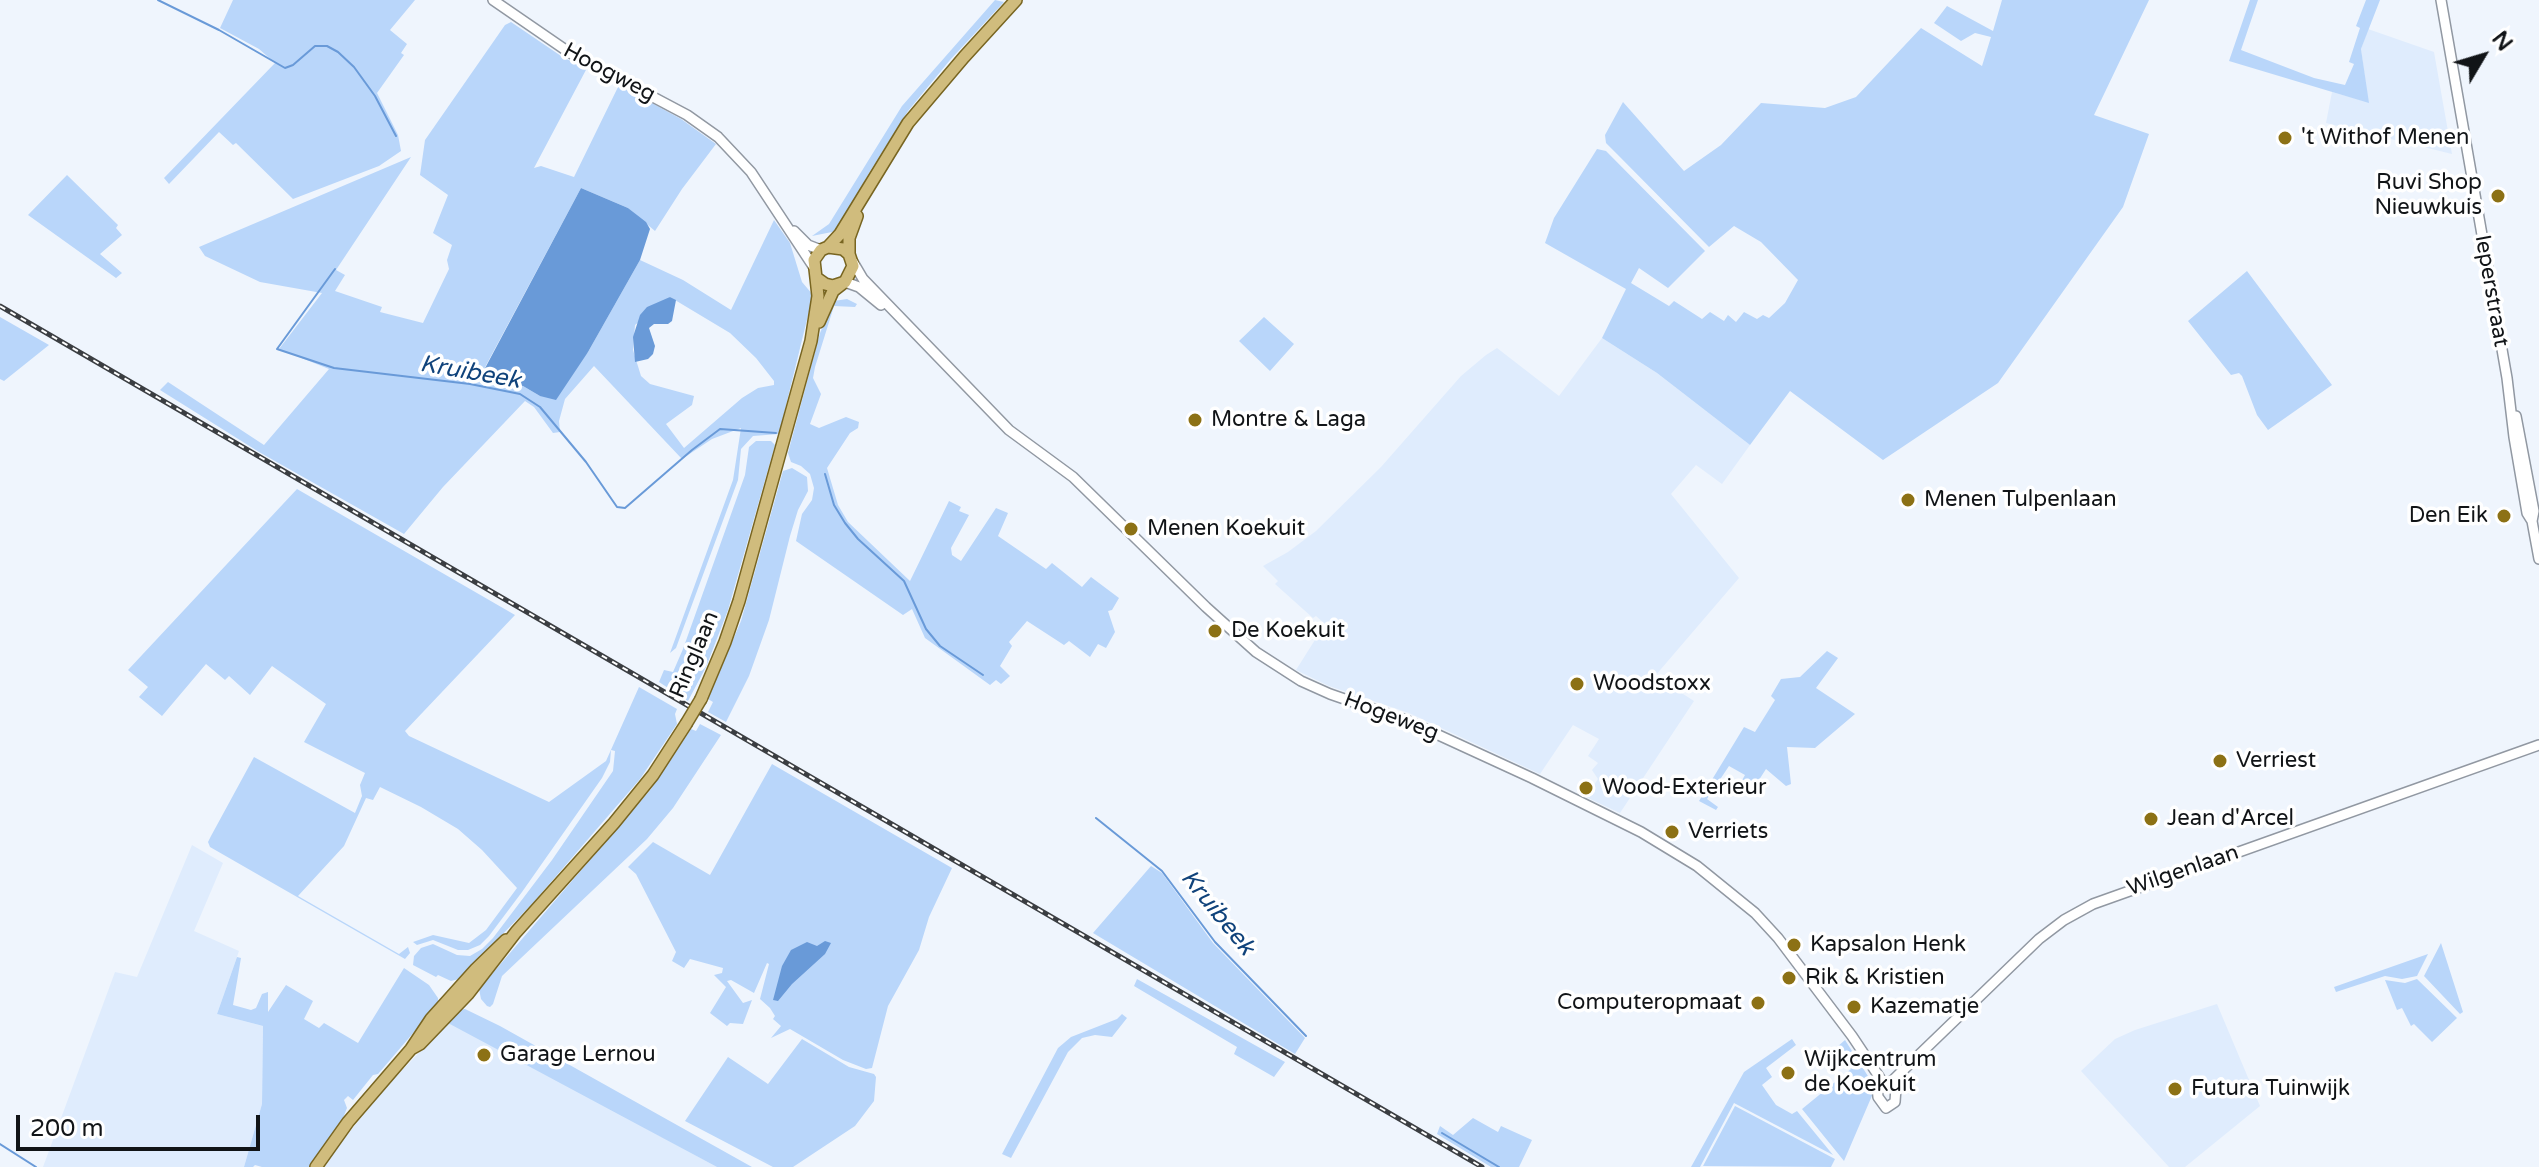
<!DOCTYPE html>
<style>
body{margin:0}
#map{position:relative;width:2539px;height:1167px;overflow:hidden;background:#eff5fd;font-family:"Varela Round",sans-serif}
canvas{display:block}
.north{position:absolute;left:2443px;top:16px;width:80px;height:80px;-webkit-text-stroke:6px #fff;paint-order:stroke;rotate:52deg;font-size:22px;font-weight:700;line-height:32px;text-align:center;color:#111417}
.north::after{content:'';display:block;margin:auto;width:28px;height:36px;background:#111417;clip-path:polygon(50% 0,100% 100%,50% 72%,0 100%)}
.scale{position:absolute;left:16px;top:1115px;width:244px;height:36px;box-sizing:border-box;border:4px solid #111417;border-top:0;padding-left:10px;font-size:24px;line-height:28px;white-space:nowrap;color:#111417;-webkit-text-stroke:6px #fff;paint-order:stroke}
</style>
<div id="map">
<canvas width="2539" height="1167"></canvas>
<div class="north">N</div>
<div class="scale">200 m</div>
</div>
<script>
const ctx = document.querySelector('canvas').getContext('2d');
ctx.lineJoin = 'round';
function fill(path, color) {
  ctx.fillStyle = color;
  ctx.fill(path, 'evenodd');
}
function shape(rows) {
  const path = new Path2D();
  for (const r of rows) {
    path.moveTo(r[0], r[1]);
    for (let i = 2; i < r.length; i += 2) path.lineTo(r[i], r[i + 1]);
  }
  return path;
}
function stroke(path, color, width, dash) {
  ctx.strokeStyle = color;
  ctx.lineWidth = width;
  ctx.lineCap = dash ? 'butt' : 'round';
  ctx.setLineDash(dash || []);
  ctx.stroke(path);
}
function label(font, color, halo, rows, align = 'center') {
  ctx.font = font + ' "Varela Round",sans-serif';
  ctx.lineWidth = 7;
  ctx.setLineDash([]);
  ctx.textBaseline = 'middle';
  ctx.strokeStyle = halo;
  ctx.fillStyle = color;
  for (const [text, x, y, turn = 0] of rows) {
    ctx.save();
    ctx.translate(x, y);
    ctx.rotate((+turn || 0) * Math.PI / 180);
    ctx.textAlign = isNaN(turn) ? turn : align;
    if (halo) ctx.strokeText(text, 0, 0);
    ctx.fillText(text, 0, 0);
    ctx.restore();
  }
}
fill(shape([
 [2368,29,2434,52,2452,154,2326,123,2332,92,2368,102,2361,49],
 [1602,338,1657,373,1750,445,1722,484,1696,465,1671,494,1739,578,1655,676,1694,701,1620,813,1586,797,1598,779,1592,770,1598,763,1588,756,1599,739,1573,725,1540,774,1409,713,1329,686,1296,670,1325,624,1316,616,1313,618,1275,584,1278,581,1263,566,1288,552,1316,531,1381,467,1461,376,1486,355,1497,348,1559,396],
 [192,845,223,863,194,931,239,951,217,1014,263,1026,262,1104,244,1167,43,1167,115,972,137,977],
 [2217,1004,2260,1106,2185,1167,2169,1167,2081,1071,2115,1039,2135,1030],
 [448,1023,473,1034,717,1167,325,1167,339,1145,386,1087]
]), '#dfecfd');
fill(shape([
 [233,0,415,0,390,30,407,44,401,53,404,55,377,93,398,135,401,151,379,166,293,199,236,143,233,145,219,132,169,184,164,178,275,63,259,49,220,28],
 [995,0,1004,2,950,60,908,111,869,173,837,231,812,236,829,224,902,106],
 [2002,0,2149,0,2094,115,2149,134,2123,207,1998,383,1883,460,1790,391,1750,445,1657,373,1602,338,1626,289,1545,243,1554,218,1597,149,1606,151,1705,251,1668,288,1639,268,1631,283,1669,306,1674,301,1702,319,1710,312,1724,321,1728,315,1736,322,1744,312,1757,319,1763,315,1769,318,1785,303,1798,280,1761,242,1734,226,1709,247,1617,154,1606,143,1605,135,1623,102,1684,171,1721,145,1761,103,1825,108,1856,97,1921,28,1982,66,1991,37,1975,33,1961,41,1934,23,1947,6,1993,31],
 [2250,0,2258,0,2241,50,2314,78,2345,85,2354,64,2349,62,2360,28,2356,26,2366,0,2380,0,2361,49,2369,103,2229,61],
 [511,22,564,58,587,68,534,168,541,166,574,177,619,85,681,119,716,144,682,189,655,231,628,208,581,188,484,369,483,372,489,379,523,386,540,396,588,352,640,260,683,280,731,310,774,220,790,243,802,282,813,295,779,434,753,436,741,449,738,480,676,648,670,653,733,480,741,428,712,439,682,459,594,366,565,399,559,421,560,432,553,433,534,407,525,401,443,487,404,534,259,452,160,390,168,382,264,445,329,369,279,349,322,293,260,282,205,256,199,247,411,157,336,270,345,275,335,291,382,307,380,312,423,323,449,269,447,260,452,245,433,233,448,195,420,175,425,140,505,25],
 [670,297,730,333,756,358,774,381,774,385,758,388,742,398,684,448,666,424,692,405,694,396,650,384,641,376,633,350,635,325],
 [67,175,118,225,116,228,122,235,100,254,122,273,116,278,28,215],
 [2247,271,2332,385,2268,430,2257,415,2242,376,2239,373,2231,375,2188,321],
 [847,299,857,304,855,307,834,306,815,367,813,378,821,394,810,424,819,428,846,417,859,422,858,428,850,433,827,468,838,505,848,522,910,581,949,501,961,507,959,511,969,515,951,548,952,555,961,561,996,508,1008,513,998,536,1046,569,1052,563,1082,587,1091,577,1119,598,1112,610,1108,611,1115,632,1106,648,1098,644,1090,657,1069,641,1064,645,1027,621,1009,642,1012,646,1000,666,1010,676,1001,684,996,680,990,685,925,638,912,609,903,615,796,541,802,514,812,500,814,488,810,474,801,466,791,462,788,453,820,333,834,301],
 [0,317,49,345,4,381,0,379],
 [1264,317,1294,344,1270,371,1239,341],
 [756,441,771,441,775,445,728,610,706,667,688,701,659,682,664,670,673,672,683,649,745,475,749,447],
 [792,468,807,477,808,491,798,510,790,536,769,620,749,676,726,722,708,712,713,702,708,699,741,621,783,471],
 [297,489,515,615,405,731,409,736,549,802,606,761,639,687,677,709,675,714,677,724,640,779,532,904,459,979,451,981,438,975,436,977,413,965,414,956,421,948,433,944,457,955,470,956,482,949,493,938,552,860,613,771,615,751,611,750,610,762,602,778,522,892,489,936,480,945,468,950,458,950,433,940,417,945,413,942,433,935,469,943,486,930,517,888,482,850,458,829,421,807,380,787,373,800,366,798,344,846,298,896,399,954,408,947,410,953,405,959,210,847,208,842,211,836,254,757,355,813,362,796,360,785,365,773,304,742,326,704,272,666,250,695,229,676,225,680,206,664,162,716,139,697,148,687,128,670],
 [1827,651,1838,658,1816,688,1855,714,1815,748,1787,747,1791,784,1786,786,1766,769,1748,797,1736,791,1745,775,1729,766,1707,799,1718,807,1716,810,1699,801,1744,727,1755,732,1775,700,1771,696,1781,679,1800,677],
 [700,724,721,735,673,808,647,839,502,976,493,1004,490,1007,487,1006,481,999,479,989,651,789,691,729,696,731],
 [772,764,952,868,929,917,919,950,888,1006,872,1068,866,1069,843,1060,790,1029,771,1038,781,1026,773,1019,775,1016,770,1008,760,999,769,964,767,963,754,993,731,980,727,981,743,1003,752,1000,743,1024,730,1023,727,1026,710,1013,726,987,714,975,722,973,723,968,690,959,684,968,672,961,676,952,636,874,628,867,653,842,710,875],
 [1151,866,1162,873,1213,943,1305,1038,1295,1054,1093,933],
 [2441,943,2463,1012,2460,1014,2424,976],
 [2428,954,2417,976,2402,979,2385,976,2336,992,2334,987],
 [237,957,241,958,233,1005,251,1010,256,1008,262,994,268,992,268,1012,286,985,313,1001,304,1019,319,1028,324,1023,358,1043,404,968,429,985,438,998,438,1004,378,1074,373,1075,353,1100,348,1096,344,1100,347,1108,343,1118,309,1167,262,1167,255,1165,253,1167,244,1167,262,1104,263,1026,217,1014],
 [1137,979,1285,1062,1274,1077,1234,1054,1237,1047,1134,986],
 [2417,979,2457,1018,2432,1042,2414,1024,2411,1026,2402,1008,2397,1010,2385,980,2405,983],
 [465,1009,500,1026,752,1167,717,1167,448,1023,458,1010],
 [1122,1014,1127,1018,1112,1037,1095,1035,1082,1038,1068,1052,1011,1158,1002,1154,1058,1048,1071,1037,1117,1019],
 [802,1039,849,1067,874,1074,876,1077,874,1101,855,1126,793,1167,773,1167,685,1121,728,1057,768,1084],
 [1792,1039,1796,1045,1766,1068,1772,1077,1762,1085,1776,1105,1792,1114,1797,1111,1833,1155,1734,1103,1700,1167,1691,1167,1744,1072],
 [1845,1040,1873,1084,1874,1091,1844,1161,1802,1109,1851,1069,1837,1047],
 [1735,1106,1835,1159,1831,1167,1703,1166],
 [1473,1118,1498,1132,1501,1126,1532,1140,1519,1167,1491,1167,1437,1134,1440,1126,1453,1135]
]), '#b9d6fa');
fill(shape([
 [581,188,628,208,646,222,650,229,640,260,588,352,556,400,540,396,523,386,489,379,483,372],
 [670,297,676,300,672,321,668,324,654,324,649,328,655,346,653,354,648,359,635,362,633,337,640,315,647,307],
 [825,941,831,943,825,954,792,984,778,1001,773,1000,782,966,791,950,807,942,817,946]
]), '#699ad8');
stroke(shape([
 [158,0,219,30,285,68,293,65,315,46,327,46,338,52,354,67,375,96,396,136],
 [335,269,277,349,334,368,470,384,520,394,540,407,586,462,617,507,625,508,692,450,720,429,776,433],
 [825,474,834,505,845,523,858,539,904,581,926,629,940,646,983,675],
 [1096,818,1162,871,1215,942,1306,1036],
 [1442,1133,1499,1167],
 [0,1144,36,1167]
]), '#699ad8', 2);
const minor = shape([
 [493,0,570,53,687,115,718,137,751,172,813,266],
 [2441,0,2507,378,2514,437,2527,513,2532,521],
 [794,231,808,245,821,250],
 [853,262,863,279,1009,430,1073,477,1206,607,1256,652,1301,681,1330,694,1408,721,1532,778,1641,832,1697,866,1755,913,1778,938,1852,1036,1880,1078],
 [845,282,859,287,881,305],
 [2516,416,2534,511,2532,521,2539,559],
 [1880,1078,1877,1086,1878,1097,1886,1108,1895,1102,1896,1087,1893,1080],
 [1893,1080,2039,939,2064,920,2093,904,2539,745]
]);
const major = shape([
 [828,247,840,234,908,123,964,57,1016,0],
 [849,254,849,238,857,216],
 [819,322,833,291,842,284],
 [701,699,725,642,739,601,811,341,818,296,814,260,821,250,828,247,843,249,849,254,853,266,845,282,833,286,825,284,818,279],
 [411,1049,420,1044,468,994,516,932,614,823,653,775,686,724],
 [316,1167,348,1122,411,1049,431,1019,476,969,506,940]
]);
stroke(minor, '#9198a2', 12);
stroke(major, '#786521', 14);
stroke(minor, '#fff', 9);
stroke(major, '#d0bc7d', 11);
const rail = shape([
 [0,306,1482,1167]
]);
stroke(rail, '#3b3e42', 5);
stroke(rail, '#fff', 2, [6]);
const majorBridge = shape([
 [686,724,701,699]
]);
stroke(majorBridge, '#786521', 14, []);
stroke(majorBridge, '#d0bc7d', 11);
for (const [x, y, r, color] of [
 [2285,138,8,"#8c7115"],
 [2498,196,8,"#8c7115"],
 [1195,420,8,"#8c7115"],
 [1908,500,8,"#8c7115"],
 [2504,516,8,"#8c7115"],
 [1131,529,8,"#8c7115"],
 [1215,631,8,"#8c7115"],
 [1577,684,8,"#8c7115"],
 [2220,761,8,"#8c7115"],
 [1586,788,8,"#8c7115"],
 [2151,819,8,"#8c7115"],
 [1672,832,8,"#8c7115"],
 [1794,945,8,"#8c7115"],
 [1789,978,8,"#8c7115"],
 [1758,1003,8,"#8c7115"],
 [1854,1007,8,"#8c7115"],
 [484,1055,8,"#8c7115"],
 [1788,1073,8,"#8c7115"],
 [2175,1089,8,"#8c7115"]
]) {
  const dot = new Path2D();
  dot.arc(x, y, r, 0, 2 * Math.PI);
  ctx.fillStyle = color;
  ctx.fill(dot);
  stroke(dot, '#fff', 3);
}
label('22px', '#111417', '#fff', [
 ["Hoogweg",609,73,28],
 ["Ieperstraat",2491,291,80],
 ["Ringlaan",695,655,-67],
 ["Hogeweg",1391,717,21],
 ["Wilgenlaan",2183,871,-19]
]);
label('22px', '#111417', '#fff', [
 ["'t Withof Menen",2301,138],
 ["Ruvi Shop",2482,183,"right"],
 ["Nieuwkuis",2482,208,"right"],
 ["Montre & Laga",1211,420],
 ["Menen Tulpenlaan",1924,500],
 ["Den Eik",2488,516,"right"],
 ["Menen Koekuit",1147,529],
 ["De Koekuit",1231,631],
 ["Woodstoxx",1593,684],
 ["Verriest",2236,761],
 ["Wood-Exterieur",1602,788],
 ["Jean d'Arcel",2167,819],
 ["Verriets",1688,832],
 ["Kapsalon Henk",1810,945],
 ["Rik & Kristien",1805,978],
 ["Computeropmaat",1742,1003,"right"],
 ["Kazematje",1870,1007],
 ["Garage Lernou",500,1055],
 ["Wijkcentrum",1804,1060],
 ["de Koekuit",1804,1085],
 ["Futura Tuinwijk",2191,1089]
], 'left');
label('italic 24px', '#10437b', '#fff', [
 ["Kruibeek",470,373,10],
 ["Kruibeek",1217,913,51]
]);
</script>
